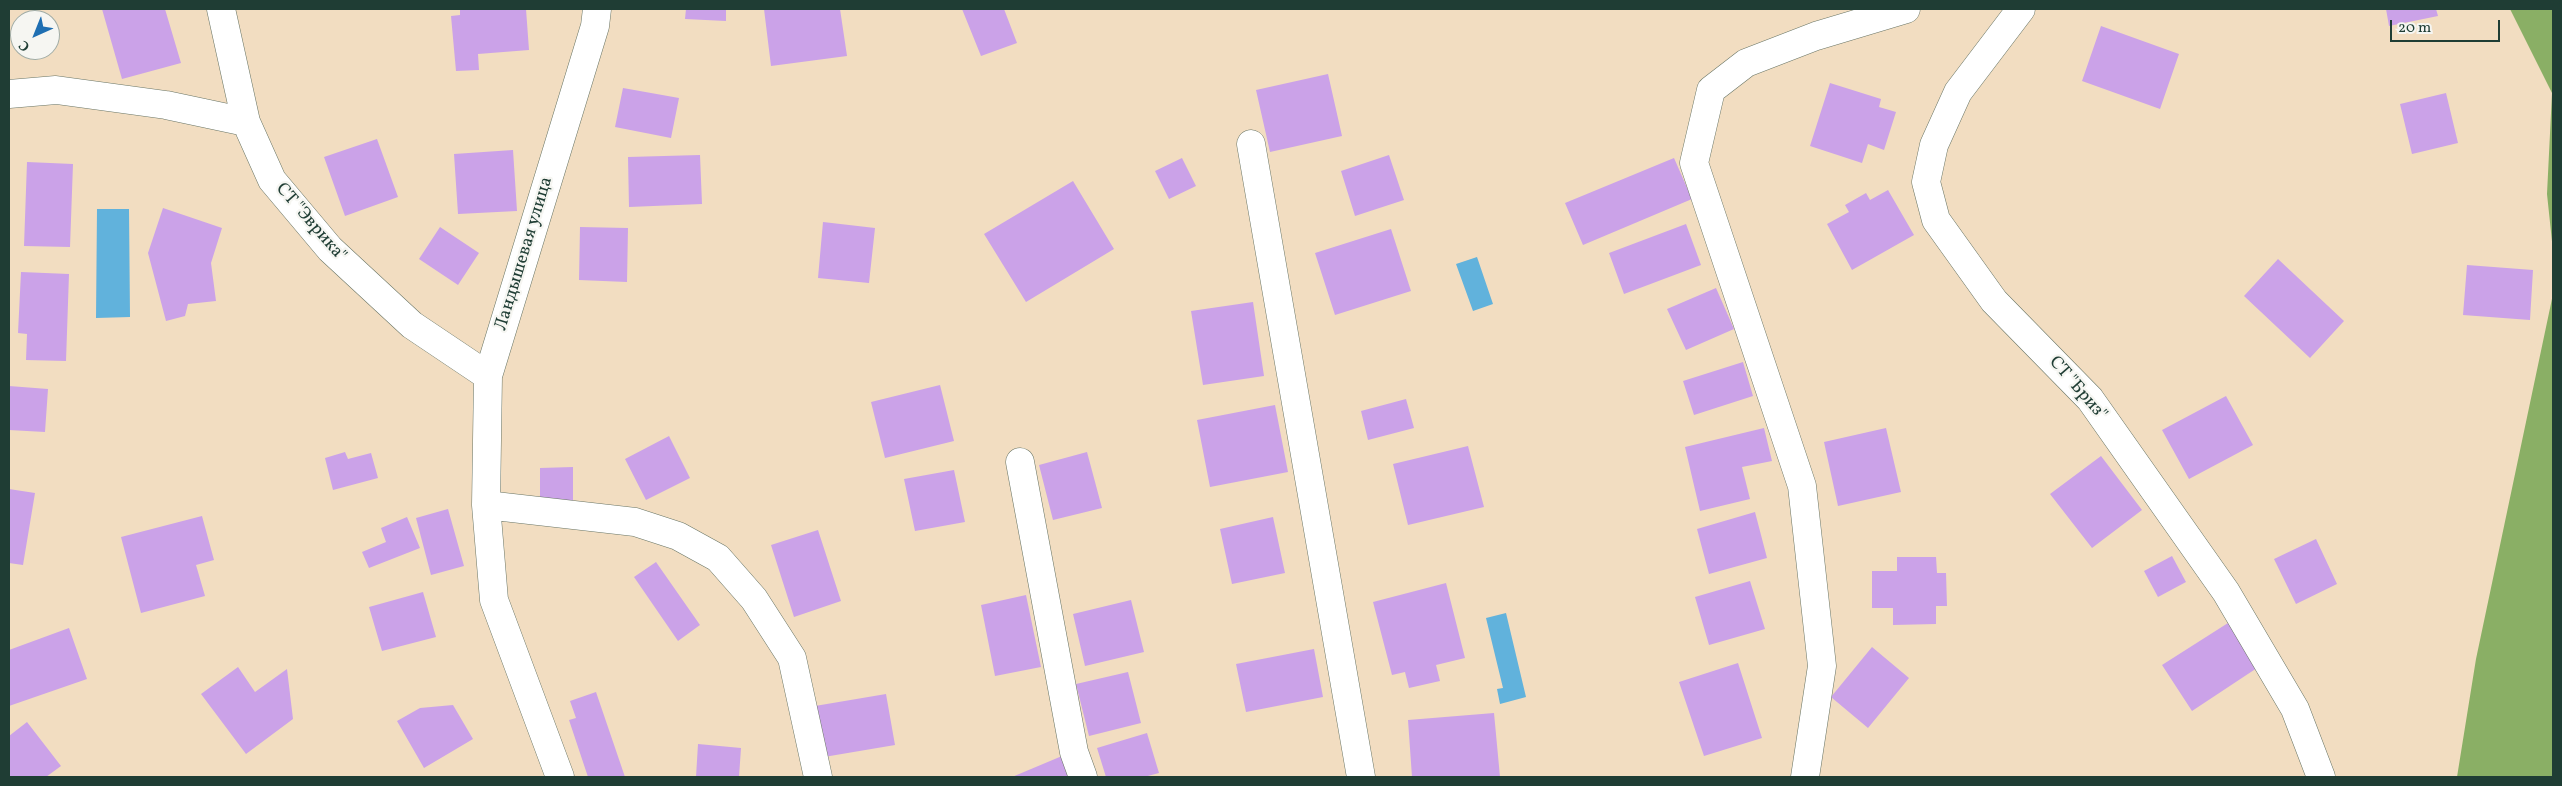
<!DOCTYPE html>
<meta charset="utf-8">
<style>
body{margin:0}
#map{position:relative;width:2562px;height:786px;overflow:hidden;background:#f2ddc1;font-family:Vollkorn,serif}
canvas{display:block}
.frame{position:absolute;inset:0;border:10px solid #1f3d34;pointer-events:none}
.north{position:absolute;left:10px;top:10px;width:50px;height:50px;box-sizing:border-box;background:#f6f6f2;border:1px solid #a0aca6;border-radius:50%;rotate:224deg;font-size:14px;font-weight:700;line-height:20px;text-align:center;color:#1f3d34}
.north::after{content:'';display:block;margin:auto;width:18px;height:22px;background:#1f6fb2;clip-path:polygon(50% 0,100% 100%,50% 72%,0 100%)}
.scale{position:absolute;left:2390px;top:20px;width:110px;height:22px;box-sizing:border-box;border:2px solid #1f3d34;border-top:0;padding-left:6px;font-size:15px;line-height:18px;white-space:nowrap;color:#1f3d34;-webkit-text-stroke:4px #f6f6f2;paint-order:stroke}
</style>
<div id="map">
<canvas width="2562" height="786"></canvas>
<div class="frame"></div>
<div class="north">С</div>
<div class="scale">20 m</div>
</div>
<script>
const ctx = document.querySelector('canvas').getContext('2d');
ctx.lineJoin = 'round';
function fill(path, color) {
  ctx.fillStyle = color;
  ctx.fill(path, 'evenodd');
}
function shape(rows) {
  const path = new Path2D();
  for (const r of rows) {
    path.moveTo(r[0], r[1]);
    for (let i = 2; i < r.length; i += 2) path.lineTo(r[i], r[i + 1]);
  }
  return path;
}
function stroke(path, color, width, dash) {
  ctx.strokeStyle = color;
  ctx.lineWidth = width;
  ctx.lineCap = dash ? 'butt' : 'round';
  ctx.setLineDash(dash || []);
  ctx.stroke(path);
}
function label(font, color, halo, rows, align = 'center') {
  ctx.font = font + ' Vollkorn,serif';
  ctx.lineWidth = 4.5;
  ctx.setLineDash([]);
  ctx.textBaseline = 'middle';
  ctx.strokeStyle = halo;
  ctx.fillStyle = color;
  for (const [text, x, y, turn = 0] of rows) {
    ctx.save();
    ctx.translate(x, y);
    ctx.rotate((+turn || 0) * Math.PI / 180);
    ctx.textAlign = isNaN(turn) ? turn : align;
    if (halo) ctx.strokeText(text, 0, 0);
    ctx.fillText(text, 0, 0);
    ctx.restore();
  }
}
fill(shape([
 [2510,9,2553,9,2553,251,2547,194,2552,93],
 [2553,294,2553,777,2457,777,2476,659]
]), '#8aaf65');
fill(shape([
 [97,209,129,209,130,317,96,318],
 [1477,257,1493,304,1473,311,1456,264],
 [1506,613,1526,697,1500,704,1497,689,1503,688,1486,618]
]), '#61b2dc');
fill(shape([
 [102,9,165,9,181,63,122,79],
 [460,9,526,9,529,50,478,54,479,70,456,71,451,16,460,15],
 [686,9,726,9,726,21,685,19],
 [764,9,840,9,847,56,771,66],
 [962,9,1004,9,1017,43,981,56],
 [2386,9,2436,9,2438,16,2389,26],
 [2101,26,2179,54,2160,109,2082,81],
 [1328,74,1342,136,1270,152,1256,90],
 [1830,83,1881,99,1879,107,1896,112,1884,150,1868,144,1862,163,1810,146],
 [623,88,679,98,671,138,615,127],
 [2446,93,2458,143,2412,154,2400,104],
 [377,139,398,197,345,216,324,157],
 [513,150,517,211,458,214,454,154],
 [700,155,702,204,629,207,628,157],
 [1389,155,1404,200,1355,216,1341,171],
 [1182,158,1196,186,1169,199,1155,171],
 [1674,158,1692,199,1583,245,1565,203],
 [27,162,73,164,70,247,24,246],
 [1073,181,1114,249,1026,302,984,234],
 [1888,190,1914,235,1852,270,1827,224,1849,212,1845,205,1866,193,1870,200],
 [163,208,222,228,211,263,216,301,188,304,185,316,166,321,148,253],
 [823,222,875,228,869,283,818,278],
 [1686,224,1701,265,1624,294,1609,253],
 [440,227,479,253,458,285,419,259],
 [580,227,628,228,627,282,579,280],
 [1391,229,1411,291,1335,315,1315,253],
 [2278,259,2344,321,2310,358,2244,296],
 [2467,265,2533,270,2530,320,2463,315],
 [21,272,69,274,66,361,26,360,27,334,18,333],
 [1716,288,1734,329,1686,350,1667,309],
 [1253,302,1264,376,1203,385,1191,311],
 [1743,362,1753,396,1694,415,1683,381],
 [940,385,954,441,885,458,871,402],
 [9,386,48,389,45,432,9,430],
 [2226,396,2253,445,2189,479,2162,430],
 [1406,399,1414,428,1368,440,1361,411],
 [1275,405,1288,472,1210,487,1197,420],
 [1764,428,1772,461,1742,467,1750,499,1700,511,1685,447],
 [1886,428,1901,492,1838,506,1824,442],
 [669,436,690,478,646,500,625,459],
 [1468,446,1484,507,1408,525,1393,464],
 [345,452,348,459,371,453,378,478,333,490,325,458],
 [1087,452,1102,508,1053,520,1039,465],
 [2101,456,2142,510,2092,548,2050,494],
 [573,467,573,502,540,502,540,468],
 [954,470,965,522,915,531,904,479],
 [9,489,35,493,23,565,9,563],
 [448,509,464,566,431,575,416,518],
 [1755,512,1767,558,1709,574,1697,529],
 [202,516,214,560,196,565,205,596,141,613,121,537],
 [407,517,420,548,369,568,362,552,386,542,381,528],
 [1273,517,1285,573,1232,584,1220,529],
 [818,530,841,601,794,617,771,545],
 [2316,539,2337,584,2296,604,2274,559],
 [2172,556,2186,582,2158,597,2144,571],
 [1897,557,1936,557,1937,573,1946,573,1947,606,1936,606,1936,624,1893,625,1893,608,1872,608,1872,571,1897,571],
 [656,562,700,625,678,641,634,577],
 [1750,581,1765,629,1709,645,1695,597],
 [1446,583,1465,658,1436,665,1440,681,1409,688,1405,672,1392,675,1373,602],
 [423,592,436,637,382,651,369,607],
 [1026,595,1041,667,995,676,981,605],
 [1131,600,1144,652,1085,666,1073,614],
 [2228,623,2257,668,2192,711,2162,665],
 [69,628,87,679,9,706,9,650],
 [1872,647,1909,678,1868,728,1831,697],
 [1314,649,1323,697,1246,712,1236,664],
 [1738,663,1762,738,1704,756,1679,682],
 [238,667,255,692,287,669,293,719,246,754,201,694],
 [1128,672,1141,723,1089,736,1076,684],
 [596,692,625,777,588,777,569,720,576,718,570,701],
 [886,694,895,745,824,757,815,706],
 [453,705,473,739,424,768,397,721,420,708],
 [1494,713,1500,777,1412,777,1408,720],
 [27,722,61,766,46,777,9,777,9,736],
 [1147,733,1159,773,1144,777,1106,777,1097,748],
 [698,744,741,748,739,777,696,777],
 [1062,756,1071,777,1012,777]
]), '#cba2e8');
const minor = shape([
 [221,9,246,122,272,180,330,249,412,325,488,376],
 [2021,9,1958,92,1934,145,1926,182,1936,220,1994,301,2090,399,2226,592,2295,709,2321,777],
 [9,94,56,90,166,105,246,122],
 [1251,144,1361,777],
 [1020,462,1074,752,1083,777],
 [486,505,635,522,678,536,718,558,754,599,792,658,818,777],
 [560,777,494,600,486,505,488,376,595,26,597,9],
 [1805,777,1822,666,1802,486,1694,163,1711,90,1746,63,1816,36,1906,9]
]);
stroke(minor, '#697565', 29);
stroke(minor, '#fff', 28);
label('18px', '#1f3d34', '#f6f6f2', [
 ["СТ \"Эврика\"",310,223,49],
 ["Ландышевая улица",525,254,-73],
 ["СТ \"Бриз\"",2077,389,49]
]);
</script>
